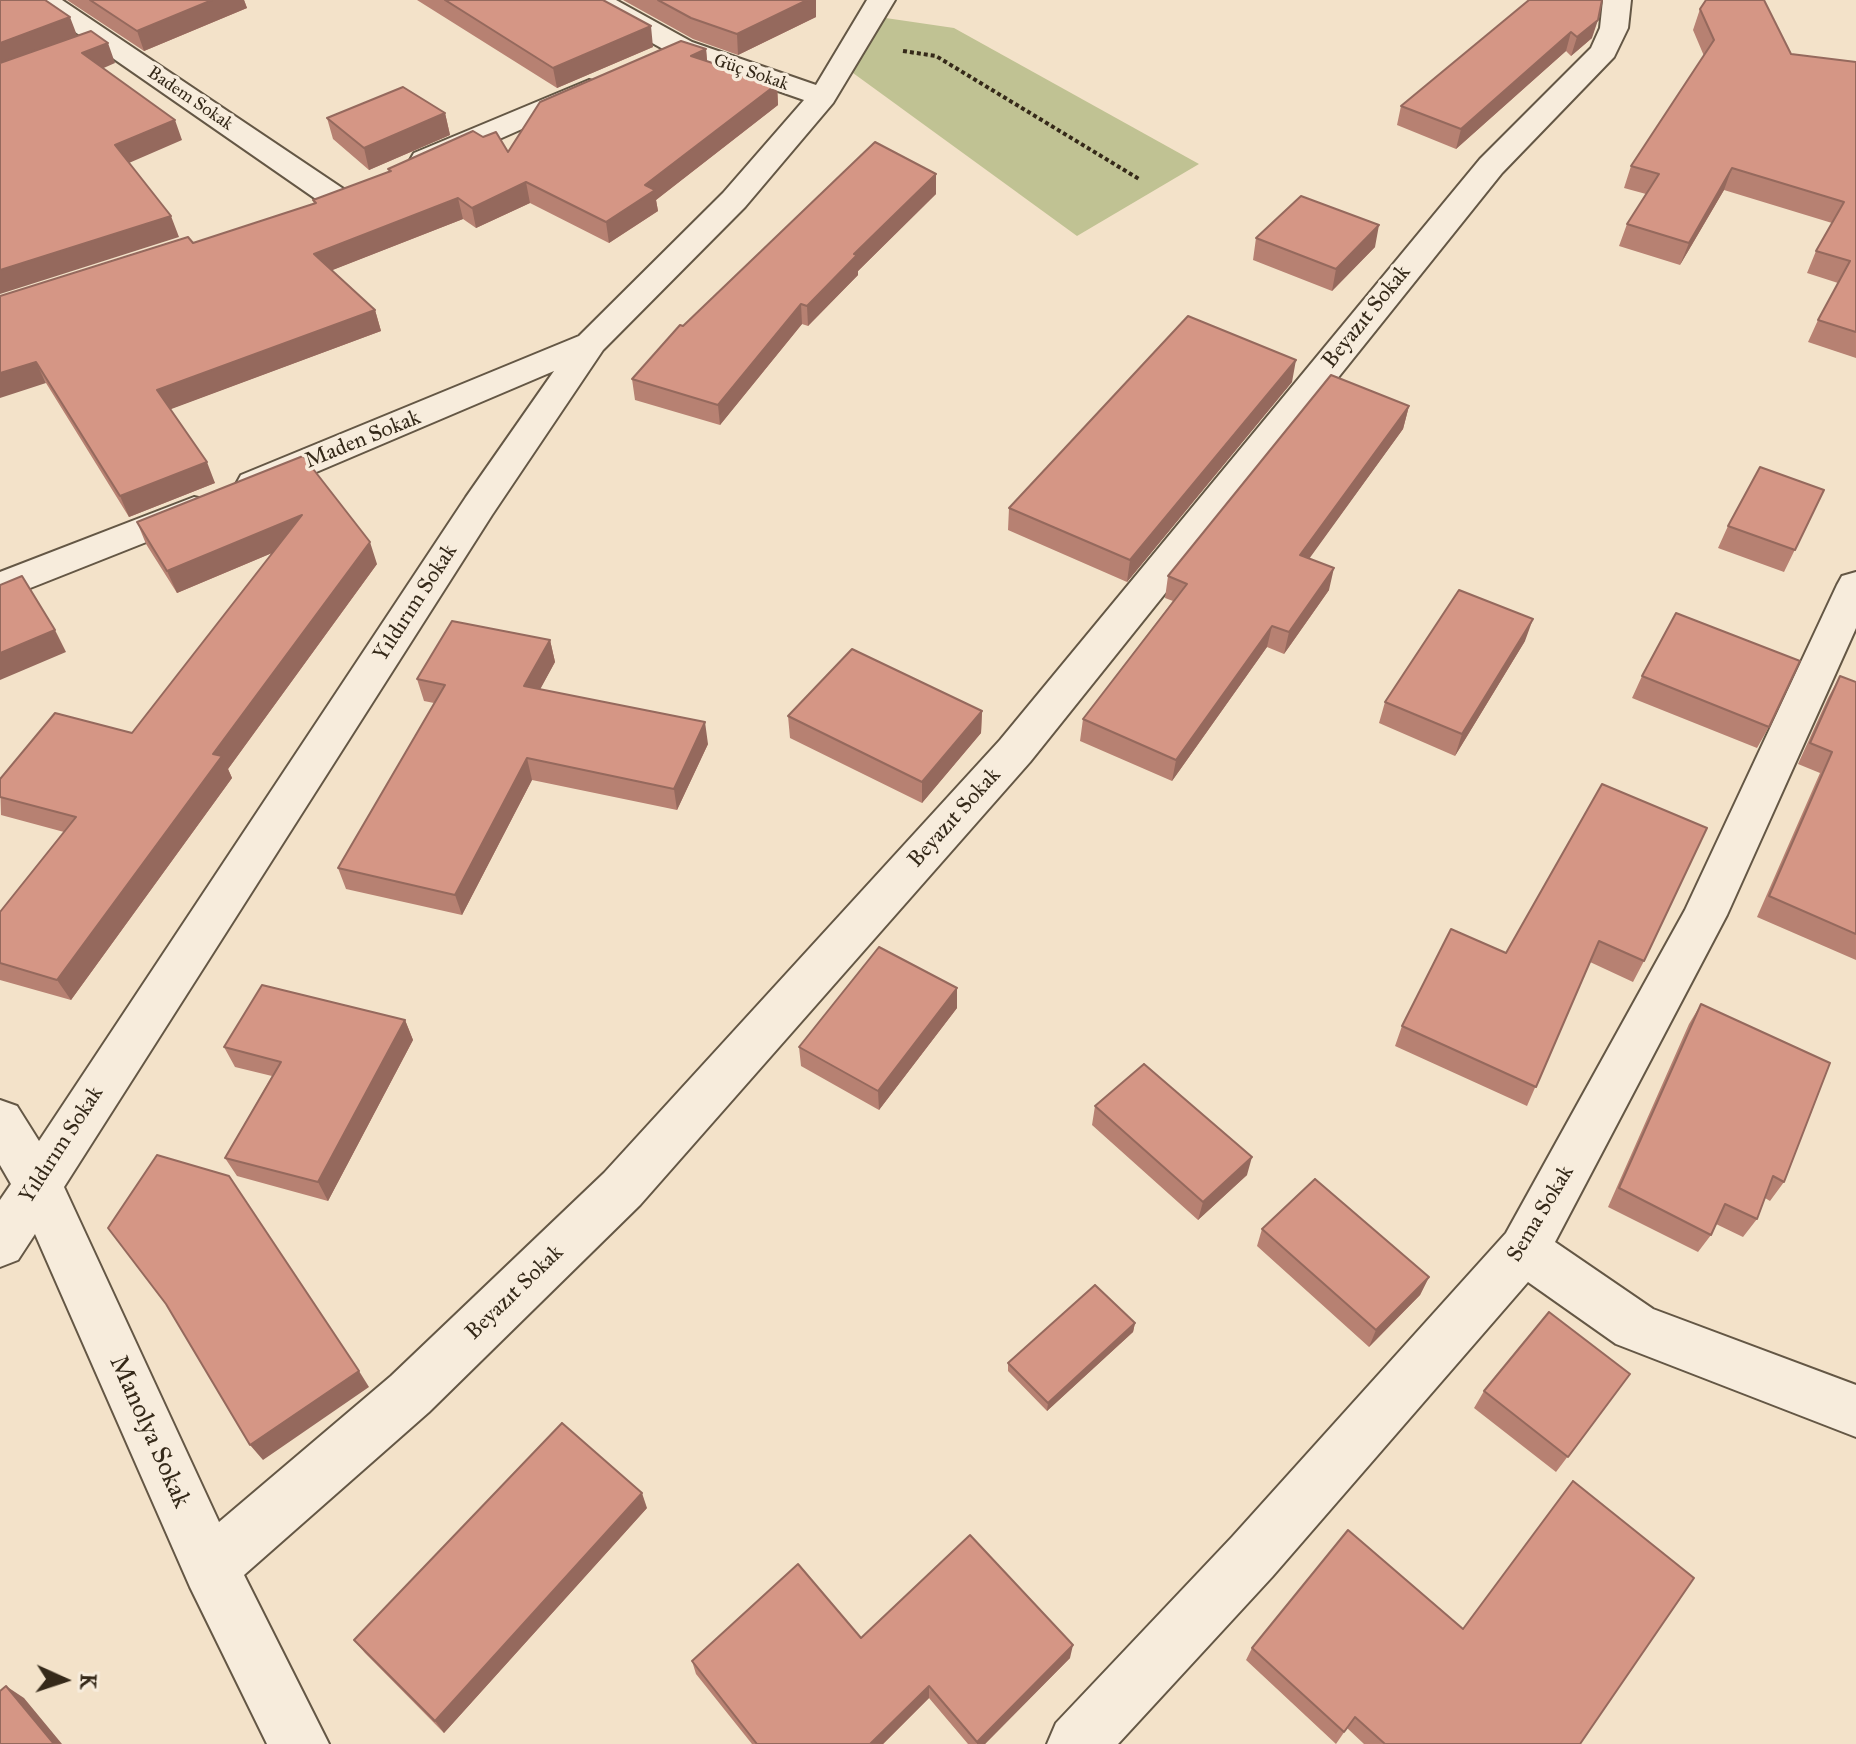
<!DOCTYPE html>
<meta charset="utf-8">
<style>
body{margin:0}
#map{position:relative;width:1856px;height:1744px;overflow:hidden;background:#f3e2c9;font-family:"IM FELL Great Primer",serif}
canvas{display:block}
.north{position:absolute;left:24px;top:1640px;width:80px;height:80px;-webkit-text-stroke:6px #f7ecdc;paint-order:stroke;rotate:93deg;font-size:22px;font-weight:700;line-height:32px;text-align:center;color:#352919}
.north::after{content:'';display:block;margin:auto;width:28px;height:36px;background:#352919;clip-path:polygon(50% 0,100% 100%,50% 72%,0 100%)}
</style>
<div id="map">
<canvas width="1856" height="1744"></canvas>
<div class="north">K</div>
</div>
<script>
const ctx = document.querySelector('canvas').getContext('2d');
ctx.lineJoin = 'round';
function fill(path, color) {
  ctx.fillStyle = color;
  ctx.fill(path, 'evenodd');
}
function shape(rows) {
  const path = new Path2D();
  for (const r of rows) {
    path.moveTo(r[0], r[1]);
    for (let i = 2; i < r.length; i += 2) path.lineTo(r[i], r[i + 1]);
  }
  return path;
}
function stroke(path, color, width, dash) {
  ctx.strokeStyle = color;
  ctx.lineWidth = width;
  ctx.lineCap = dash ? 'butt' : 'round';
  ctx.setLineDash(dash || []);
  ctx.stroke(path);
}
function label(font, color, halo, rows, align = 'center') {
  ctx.font = font + ' "IM FELL Great Primer",serif';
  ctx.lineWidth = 7;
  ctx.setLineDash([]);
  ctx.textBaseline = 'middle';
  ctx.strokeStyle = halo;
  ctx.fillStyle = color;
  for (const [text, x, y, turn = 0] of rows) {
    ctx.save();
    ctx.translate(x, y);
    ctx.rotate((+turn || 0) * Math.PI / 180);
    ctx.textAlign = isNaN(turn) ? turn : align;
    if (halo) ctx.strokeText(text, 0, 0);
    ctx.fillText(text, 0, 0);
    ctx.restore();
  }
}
fill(shape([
 [872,16,954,28,1199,164,1077,236,842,65]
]), '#c0c293');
const minor = shape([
 [29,0,62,0,348,192,353,199,348,206,337,208,326,206,29,0],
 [582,0,616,0,692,42,816,85,867,0,895,0,833,103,745,207,603,350,492,515,64,1187,219,1522,391,1376,604,1173,1000,740,1480,159,1591,48,1600,28,1603,0,1631,0,1628,28,1614,57,1502,173,1030,762,640,1205,429,1412,244,1575,329,1744,267,1744,190,1587,35,1234,18,1260,0,1267,0,1200,11,1184,0,1165,0,1100,17,1106,39,1141,466,497,554,371,267,493,254,496,241,493,236,484,241,475,579,336,723,193,804,100,672,54,586,6,582,0],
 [589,80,599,83,604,89,599,95,436,167,425,169,414,167,410,160,414,153,589,80],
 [194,497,207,500,213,509,207,518,0,600,0,572,194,497],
 [1856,572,1856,628,1727,915,1555,1242,1653,1309,1856,1385,1856,1437,1616,1344,1528,1282,1272,1577,1118,1744,1047,1744,1056,1723,1232,1537,1506,1233,1685,910,1837,585,1842,576,1856,572]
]);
stroke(minor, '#645745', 4);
stroke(shape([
 [903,51,936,56,1139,179]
]), '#352919', 4, [4, 3]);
fill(minor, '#f7ecdc');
fill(shape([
 [67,0,244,0,247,8,144,51],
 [417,0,603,0,653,47,557,88],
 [623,0,816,0,816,17,738,55,693,39],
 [1529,0,1592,38,1571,56,1566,51,1456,149,1397,125,1401,106],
 [1700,9,1791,54,1856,62,1856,358,1808,342,1818,320,1838,283,1807,273,1816,251,1832,223,1724,190,1680,265,1619,246,1627,224,1646,194,1624,188,1631,166,1704,56,1693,30],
 [706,49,707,62,777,84,778,105,656,200,658,211,609,243,530,203,476,228,463,219,332,270,375,310,381,331,170,409,215,483,129,517,46,383,0,296,193,243,314,204,313,200,389,172,388,169,508,152],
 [445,113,450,135,369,170,333,139,327,118],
 [936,174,936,194,858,271,858,275,808,326,802,324,720,425,635,400,632,379,683,326],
 [1256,238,1375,247,1332,291,1253,260],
 [1292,382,1127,582,1008,530,1009,508],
 [1409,406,1403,429,1309,558,1329,590,1284,654,1267,647,1172,781,1080,741,1083,719,1173,601,1165,598,1168,576],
 [1824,490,1784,572,1718,548,1728,526],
 [137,522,377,564,228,769,232,778,71,1000,0,980,0,912,64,832,1,815,0,779,132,733,272,553,177,593,146,544],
 [550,640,555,662,540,689,708,744,677,810,532,780,462,915,346,889,338,868,434,703,424,701,417,679],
 [1525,641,1455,756,1379,723,1385,702],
 [1642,676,1769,727,1757,748,1632,698],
 [1840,676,1856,682,1856,960,1757,917,1820,773,1798,764,1828,698],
 [982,711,981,733,922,803,790,738,788,716],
 [1602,784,1644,961,1633,982,1590,962,1527,1106,1395,1046,1402,1026,1506,953],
 [1701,1004,1784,1182,1770,1201,1765,1198,1757,1219,1743,1237,1716,1224,1711,1235,1698,1252,1608,1207,1689,1024],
 [957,1008,879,1110,801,1066,799,1047],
 [405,1020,413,1040,328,1201,237,1176,225,1158,272,1076,235,1067,224,1047],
 [1095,1106,1247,1175,1198,1220,1092,1125],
 [1262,1229,1429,1277,1420,1295,1369,1347,1257,1246],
 [1135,1323,1133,1332,1047,1411,1008,1371,1008,1363],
 [1630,1374,1556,1472,1474,1408,1484,1391],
 [647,1508,444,1733,365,1653,354,1640],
 [861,1638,1070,1658,985,1744,968,1744,929,1698,883,1744,752,1744,696,1674,692,1661],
 [1252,1648,1580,1744,1364,1744,1347,1728,1336,1744,1246,1660]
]), '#b78172');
fill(shape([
 [212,0,244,0,247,8,144,51,137,31],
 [807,0,816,0,816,17,738,55,737,34],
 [70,17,78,38,0,67,0,43],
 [1598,20,1592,38,1571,56,1577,37],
 [651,26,653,47,557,88,553,68],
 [1571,32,1566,51,1456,149,1461,129],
 [108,43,115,63,90,74,82,53],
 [706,49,708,70,691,56],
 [777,84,778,105,656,200,658,211,609,243,606,222,645,185],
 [445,113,450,135,369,170,364,148],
 [175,120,182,140,122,166,115,145],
 [1732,168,1724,190,1680,265,1689,243],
 [936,174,936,194,858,271,858,275,808,326,807,306,854,254],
 [526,182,530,203,476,228,472,208],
 [458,198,463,219,320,275,314,254],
 [171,216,179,237,0,294,0,270],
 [1379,225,1375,247,1332,291,1336,269],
 [801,304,802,324,720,425,718,405],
 [375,310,381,331,166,411,157,390],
 [1296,360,1292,382,1127,582,1130,560],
 [36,362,46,383,0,398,0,373],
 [1409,406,1403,429,1296,577,1300,555],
 [207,462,215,483,129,517,120,496],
 [302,515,310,537,177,593,167,571],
 [370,542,377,564,228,769,232,778,71,1000,57,980,213,754],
 [1334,568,1329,590,1284,654,1289,632],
 [1533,619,1525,641,1455,756,1462,734],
 [1272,626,1267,647,1172,781,1176,760],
 [55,630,66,652,0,680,0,653],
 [550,640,555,662,530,708,524,686],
 [982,711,981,733,922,803,922,782],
 [705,722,708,744,677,810,674,789],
 [527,758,532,780,462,915,455,895],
 [957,988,957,1008,879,1110,878,1091],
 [405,1020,413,1040,328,1201,318,1182],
 [1252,1157,1247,1175,1198,1220,1203,1202],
 [1429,1277,1420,1295,1369,1347,1376,1330],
 [1135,1323,1133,1332,1047,1411,1048,1403],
 [359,1371,369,1387,263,1460,250,1445],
 [642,1493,647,1508,444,1733,435,1721],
 [1073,1645,1070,1658,985,1744,977,1744,977,1742],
 [6,1686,24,1698,62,1744,54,1744],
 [929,1686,929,1698,883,1744,870,1744]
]), '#95695d');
const building = shape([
 [0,0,45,0,70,17,0,43,0,0],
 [90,0,212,0,137,31,90,0],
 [445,0,603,0,651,26,553,68,445,0],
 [658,0,807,0,737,34,691,18,658,0],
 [1529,0,1602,0,1598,20,1577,37,1571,32,1461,129,1401,106,1529,0],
 [1706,0,1764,0,1791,54,1856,62,1856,332,1818,320,1850,261,1816,251,1844,202,1732,168,1689,243,1627,224,1659,174,1631,166,1714,40,1700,9,1706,0],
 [91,31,108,43,82,53,175,120,115,145,171,216,0,270,0,63,91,31],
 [681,41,706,49,691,56,777,84,645,185,655,190,606,222,526,182,472,208,458,198,314,254,375,310,157,390,207,462,120,496,36,362,0,373,0,296,188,237,193,243,316,203,313,200,391,171,388,169,473,131,483,137,496,132,508,152,540,102,681,41],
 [403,87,445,113,364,148,327,118,403,87],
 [875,142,936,174,854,254,857,255,807,306,801,304,718,405,632,379,680,325,683,326,875,142],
 [1301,196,1379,225,1336,269,1256,238,1301,196],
 [1188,316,1296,360,1130,560,1009,508,1188,316],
 [1331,375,1409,406,1300,555,1334,568,1289,632,1272,626,1176,760,1083,719,1187,584,1168,576,1331,375],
 [303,456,370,542,213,754,222,756,57,980,0,963,0,912,76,817,0,797,0,779,55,713,132,733,302,515,167,571,137,522,303,456],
 [1760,467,1824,490,1795,550,1728,526,1760,467],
 [22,576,55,630,0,653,0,585,22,576],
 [1459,590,1533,619,1462,734,1385,702,1459,590],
 [1676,613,1800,661,1769,727,1642,676,1676,613],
 [452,621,550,640,524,686,705,722,674,789,527,758,455,895,338,868,445,685,417,679,452,621],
 [852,649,982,711,922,782,788,716,852,649],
 [1840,676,1856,682,1856,934,1769,896,1832,752,1810,743,1840,676],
 [1602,784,1707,828,1644,961,1599,941,1536,1087,1402,1026,1451,929,1506,953,1602,784],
 [879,947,957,988,878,1091,799,1047,879,947],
 [262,985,405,1020,318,1182,225,1158,281,1062,224,1047,262,985],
 [1701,1004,1830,1063,1784,1182,1773,1176,1757,1219,1725,1204,1711,1235,1619,1188,1701,1004],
 [1144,1064,1252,1157,1203,1202,1095,1106,1144,1064],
 [157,1155,229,1176,359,1371,250,1445,166,1304,108,1228,157,1155],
 [1315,1179,1429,1277,1376,1330,1262,1229,1315,1179],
 [1095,1285,1135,1323,1048,1403,1008,1363,1095,1285],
 [1549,1312,1630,1374,1568,1457,1484,1391,1549,1312],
 [562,1423,642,1493,435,1721,354,1640,562,1423],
 [1573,1481,1694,1578,1580,1744,1385,1744,1355,1717,1344,1732,1252,1648,1348,1530,1463,1629,1573,1481],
 [970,1535,1073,1645,977,1742,929,1686,870,1744,757,1744,692,1661,798,1564,861,1638,970,1535],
 [6,1686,54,1744,0,1744,0,1691,6,1686]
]);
fill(building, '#d59685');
stroke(building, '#95695d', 2);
label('18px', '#352919', '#f7ecdc', [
 ["Güç Sokak",751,73,19],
 ["Badem Sokak",190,99,34]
]);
label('22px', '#352919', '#f7ecdc', [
 ["Beyazıt Sokak",1367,317,-51],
 ["Maden Sokak",363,440,-22],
 ["Yıldırım Sokak",416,603,-57],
 ["Beyazıt Sokak",955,818,-48],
 ["Yıldırım Sokak",62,1145,-57],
 ["Sema Sokak",1541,1214,-59],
 ["Beyazıt Sokak",515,1293,-44]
]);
label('26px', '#352919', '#f7ecdc', [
 ["Manolya Sokak",149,1432,66]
]);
</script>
